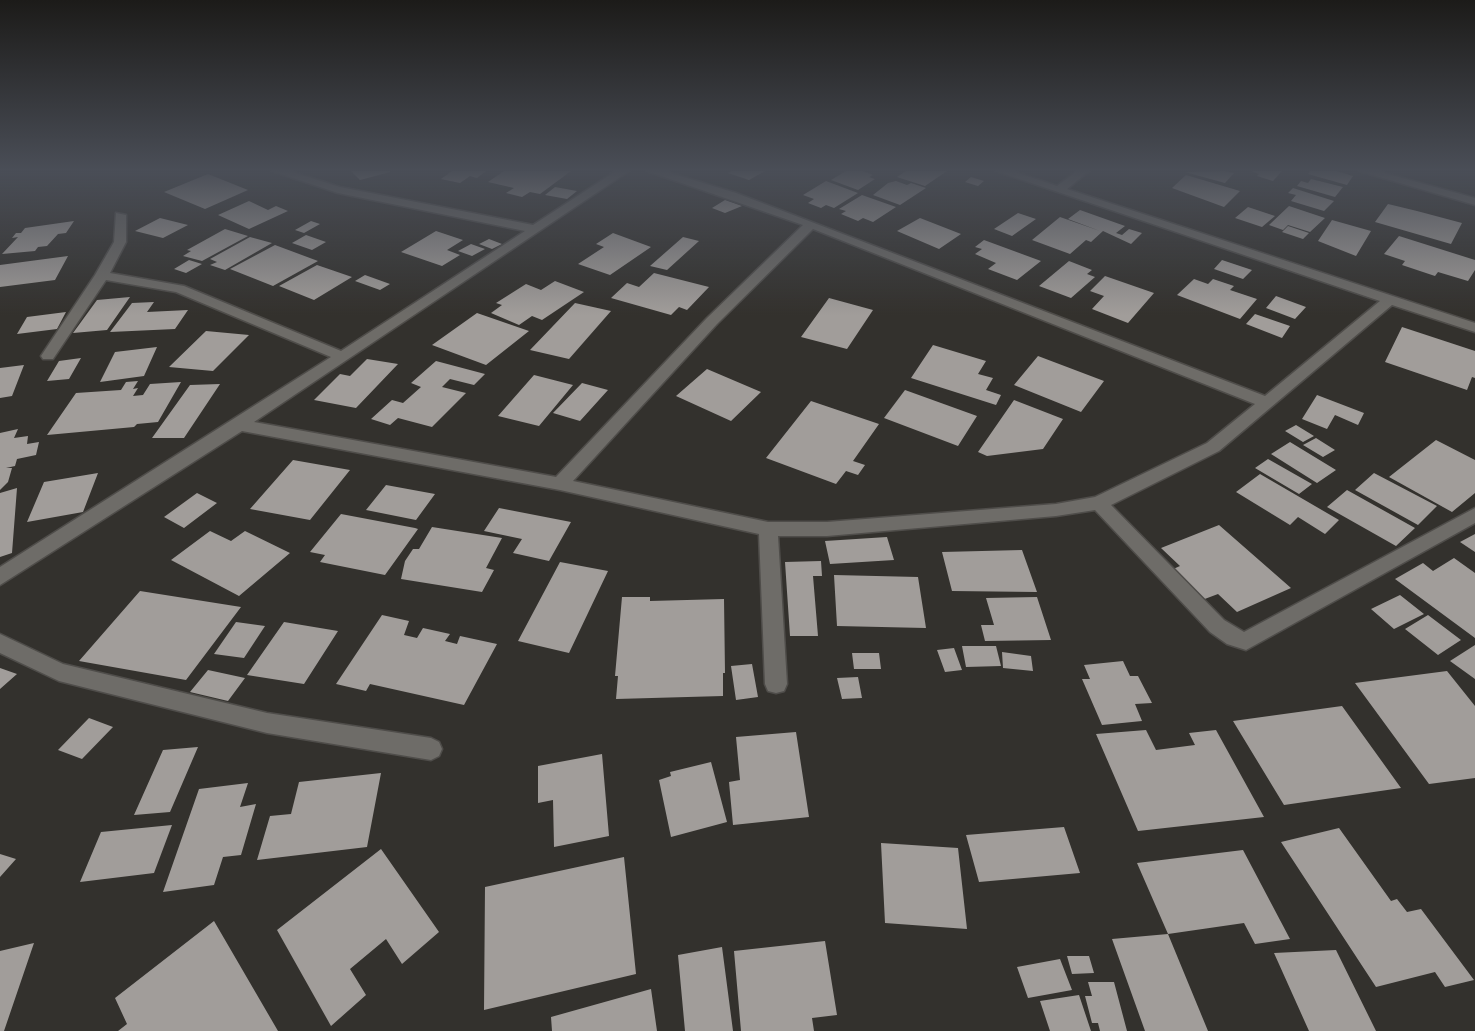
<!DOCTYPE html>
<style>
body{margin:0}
canvas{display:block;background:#33312d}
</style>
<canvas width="1475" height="1031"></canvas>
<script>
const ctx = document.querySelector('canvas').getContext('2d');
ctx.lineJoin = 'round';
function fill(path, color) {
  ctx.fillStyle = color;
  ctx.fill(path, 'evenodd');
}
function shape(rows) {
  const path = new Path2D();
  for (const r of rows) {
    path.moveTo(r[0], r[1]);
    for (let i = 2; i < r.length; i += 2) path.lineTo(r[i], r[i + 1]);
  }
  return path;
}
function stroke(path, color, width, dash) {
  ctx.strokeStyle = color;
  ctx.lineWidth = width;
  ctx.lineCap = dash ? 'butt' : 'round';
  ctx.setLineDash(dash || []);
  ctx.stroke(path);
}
fill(shape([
 [351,171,390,171,390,172,360,180],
 [452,171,486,171,477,178,470,176,460,183,441,179],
 [504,171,571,171,540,194,530,192,522,197,506,193,514,188,488,182],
 [731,171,765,171,749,180,728,173],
 [846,171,863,171,873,175,869,177,875,179,858,190,831,180],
 [906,171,947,171,925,186,897,177],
 [1225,171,1234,173,1225,183,1185,172],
 [1251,171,1282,171,1273,181,1257,176,1259,174],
 [1310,171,1336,171,1353,176,1347,185,1308,174],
 [208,174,248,190,205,209,164,192],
 [1186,175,1240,191,1224,207,1172,188],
 [971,177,984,181,978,186,965,182],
 [1311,179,1343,187,1335,197,1297,186,1301,181,1308,183],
 [826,181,858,193,834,208,826,205,821,208,808,203,814,199,803,195],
 [896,181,907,185,911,183,926,188,900,205,873,195,888,183],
 [555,187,577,191,567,199,545,195],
 [1293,188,1334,201,1324,211,1291,201,1296,195,1288,193],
 [862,195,896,207,873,222,863,218,858,221,841,214,846,211,839,209],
 [725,200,742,206,725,213,712,208],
 [249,201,268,210,276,206,288,211,249,229,218,215],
 [1388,204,1417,211,1462,223,1451,244,1375,222],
 [1289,206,1325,218,1310,232,1288,225,1283,230,1269,225],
 [1248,207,1275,216,1262,227,1235,218],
 [1080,210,1125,226,1116,233,1122,235,1129,229,1142,233,1131,244,1103,231,1091,242,1086,240,1070,254,1032,240,1060,217,1100,231,1068,219],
 [1018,213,1036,219,1012,236,994,229],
 [160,218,188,225,163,238,135,231],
 [920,218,961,234,939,249,897,231],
 [1332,220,1371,231,1356,256,1318,241],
 [74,221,66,233,58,234,47,246,38,247,35,251,2,254,18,237,12,238,16,233,21,233,25,228],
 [311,221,320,224,304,233,295,230],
 [1288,226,1309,233,1303,239,1282,232],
 [225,229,248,236,202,261,183,256,191,251,187,250],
 [436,231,463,240,447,250,460,255,442,266,401,252],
 [613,233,651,247,610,275,578,264,604,247,596,244],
 [306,235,326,242,312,250,292,243],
 [1399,236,1475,260,1475,270,1468,281,1438,272,1435,276,1402,265,1405,261,1384,254],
 [250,237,272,243,225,270,210,265,217,262,210,259],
 [683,237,699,241,667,270,650,266],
 [489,239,502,244,492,249,479,244],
 [984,240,1041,261,1017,280,988,269,996,263,975,254,982,249,975,247],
 [471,244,485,249,472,256,458,251],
 [275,245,318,261,273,286,230,269],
 [68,256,55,280,0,287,0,265],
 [189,260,202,264,186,273,174,269],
 [1222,260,1252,270,1243,279,1214,269],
 [1069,261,1092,270,1087,274,1095,277,1071,298,1039,286],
 [317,265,352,277,314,300,279,286],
 [654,273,709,287,687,310,679,307,671,315,611,298,627,283,639,287],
 [365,275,390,284,380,290,355,281],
 [1105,276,1154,293,1128,323,1092,309,1104,296,1090,291],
 [1194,279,1208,284,1213,279,1234,286,1230,290,1257,299,1240,319,1177,295],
 [555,281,584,292,542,320,532,316,519,325,491,313,502,305,496,303,526,284,541,290],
 [1276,296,1306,307,1295,319,1266,308],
 [130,297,107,330,73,333,97,300],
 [829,298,873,310,847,349,801,337],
 [154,302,147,312,188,310,175,329,110,332,132,303],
 [575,303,611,311,569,359,530,350],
 [66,312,57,329,17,334,27,317],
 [477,313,529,331,486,365,432,345],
 [1255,314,1290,326,1282,338,1246,324],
 [1402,327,1475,351,1475,378,1472,377,1467,390,1385,362],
 [206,331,249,335,213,371,169,367],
 [933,345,986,361,978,374,993,378,986,390,1001,395,996,405,911,378],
 [157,347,144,376,100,382,115,352],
 [1038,356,1104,381,1081,412,1014,385],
 [81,358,69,379,47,381,59,361],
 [367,359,398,364,356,408,314,400,340,374,350,376],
 [436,361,485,374,474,385,450,379,442,387,466,393,432,427,398,418,390,425,371,419,392,400,403,403,421,387,411,383],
 [24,365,12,396,0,398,0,368],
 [707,369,761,392,731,421,676,396],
 [534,375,573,385,539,426,498,416],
 [138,381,133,389,138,388,133,396,143,395,150,384,181,382,158,422,137,424,134,427,47,435,76,393,121,390,126,382],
 [582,383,608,390,580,421,553,413],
 [220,384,184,438,152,438,190,385],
 [905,390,977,416,958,446,884,418],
 [1317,395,1364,413,1358,425,1335,415,1327,429,1302,419],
 [1014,400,1063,419,1043,449,987,456,978,452],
 [811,401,879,424,853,461,865,465,858,475,846,471,836,484,766,458],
 [1296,425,1314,436,1303,442,1285,431],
 [18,429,14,438,28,436,27,444,39,442,36,455,17,459,15,466,6,468,12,468,8,482,0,490,0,433],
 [1316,438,1335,450,1323,457,1303,445],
 [1436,440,1475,460,1475,493,1452,512,1389,477],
 [1290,442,1336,470,1317,483,1271,454],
 [1268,459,1312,484,1299,494,1255,468],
 [293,460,350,470,310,520,250,509],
 [98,473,83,512,27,522,44,482],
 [1374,473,1437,506,1418,525,1355,490],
 [1260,474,1339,520,1325,534,1298,517,1290,525,1236,492],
 [386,485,435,494,416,520,366,510],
 [17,488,12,553,0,557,0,493],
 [1347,490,1415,528,1396,546,1327,507],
 [197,493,217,503,184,528,164,517],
 [499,508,571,522,549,561,513,553,522,539,484,531],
 [341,514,415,528,418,529,385,575,320,562,325,555,310,552],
 [1219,525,1291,588,1237,612,1218,594,1202,600,1171,570,1180,566,1161,548],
 [432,527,502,538,486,568,494,570,482,592,401,579,405,561,413,549,419,549],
 [210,531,231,541,245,531,290,553,239,596,171,560],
 [1475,534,1475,552,1460,542],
 [887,537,894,560,830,564,825,541],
 [1022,550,1037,592,952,591,942,552],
 [1454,558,1475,573,1475,638,1395,579,1423,563,1433,571],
 [821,561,822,576,813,576,818,636,790,636,785,562],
 [560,562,608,571,569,653,518,641],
 [834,575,918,577,926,628,837,626],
 [140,591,241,607,186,680,79,661],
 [1400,595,1424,614,1394,629,1371,609],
 [622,597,650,597,650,601,724,599,725,673,723,673,723,696,616,699,618,676,615,676],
 [1037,597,1051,640,985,641,981,625,994,625,986,598],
 [382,615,409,621,404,635,417,638,423,628,450,634,445,641,457,644,460,636,497,644,464,705,370,684,366,691,336,684],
 [1428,615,1461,640,1438,655,1405,629],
 [236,622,265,626,244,658,214,654],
 [284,622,338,631,304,684,247,675],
 [1475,645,1475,679,1450,661],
 [962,646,996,646,1001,666,966,667],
 [954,648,962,670,945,672,937,650],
 [1002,652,1031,656,1033,671,1003,668],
 [852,653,879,653,881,669,854,669],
 [1123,661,1130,676,1138,676,1152,703,1135,704,1142,721,1102,725,1082,679,1090,679,1084,665],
 [752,664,758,697,736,700,731,666],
 [0,668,17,674,0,689],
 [208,670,245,678,228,701,190,692],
 [1447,671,1475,706,1475,778,1429,784,1355,683],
 [858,677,862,698,842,699,837,678],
 [1342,706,1401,788,1284,805,1233,721],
 [89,718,113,727,82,759,58,750],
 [1146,730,1156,750,1195,745,1189,733,1216,730,1264,817,1138,831,1096,734],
 [796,732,809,817,733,825,729,782,740,780,736,737],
 [198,747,170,812,134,815,163,750],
 [602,754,609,836,554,847,553,800,538,803,538,766],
 [711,762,727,822,671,837,659,780,671,776,670,772],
 [381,773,367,847,257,860,270,816,291,814,299,782],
 [248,783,240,807,256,804,241,855,223,857,214,885,163,892,199,789],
 [172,825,154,873,80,882,101,832],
 [1064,827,1080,873,979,882,966,835],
 [1339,828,1391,901,1397,899,1407,912,1421,909,1474,980,1445,987,1435,972,1376,987,1281,842],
 [881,843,958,848,967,929,885,923],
 [381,849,439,932,402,964,386,939,350,969,366,995,331,1026,277,930],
 [1243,850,1290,939,1255,944,1244,923,1168,934,1137,863],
 [0,854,16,859,0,877],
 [624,857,636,974,484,1010,485,887],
 [214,921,278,1031,118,1031,127,1024,115,998],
 [1168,934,1208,1031,1145,1031,1112,939],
 [825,941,837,1015,812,1018,814,1031,741,1031,734,951],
 [34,943,4,1031,0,1031,0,951],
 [722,947,733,1031,685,1031,678,955],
 [1336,950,1376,1031,1309,1031,1274,953],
 [1067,956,1089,956,1094,973,1072,974],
 [1060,959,1072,990,1028,998,1017,967],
 [1088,982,1114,982,1127,1031,1100,1031,1098,1023,1092,1023,1085,996,1092,996],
 [651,989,657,1031,552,1031,551,1017],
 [1079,995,1091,1031,1050,1031,1040,1001]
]), '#a19d9a');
const minor = shape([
 [272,171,289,171,340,187,533,225,616,171,629,171,254,422,556,477,707,318,803,225,647,171,664,171,736,193,1265,396,1380,301,996,171,1012,171,1057,186,1077,171,1089,171,1067,189,1475,323,1475,332,1392,305,1219,451,1111,505,1224,620,1244,632,1475,508,1475,523,1246,650,1227,644,1210,632,1095,510,1056,516,827,536,778,536,787,684,784,691,776,693,768,691,765,684,759,534,560,490,242,431,0,585,0,567,331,357,176,292,106,280,53,359,43,359,41,356,95,275,114,242,116,213,126,215,126,242,110,273,184,286,341,351,525,231,338,193,272,171],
 [813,229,1255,404,1207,443,1095,497,1056,504,827,522,768,522,573,481,717,324,813,229],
 [1359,171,1377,171,1475,198,1475,205,1359,171],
 [0,634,63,664,267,713,431,738,439,742,442,749,439,756,431,760,267,733,59,681,0,653,0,634]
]);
stroke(minor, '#4f4d4a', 3);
fill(minor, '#6e6c68');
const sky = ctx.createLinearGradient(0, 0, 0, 315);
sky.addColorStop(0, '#1c1b19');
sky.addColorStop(0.54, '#4a4e57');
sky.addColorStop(1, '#4a4e5700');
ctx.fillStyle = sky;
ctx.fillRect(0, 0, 1475, 315);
</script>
